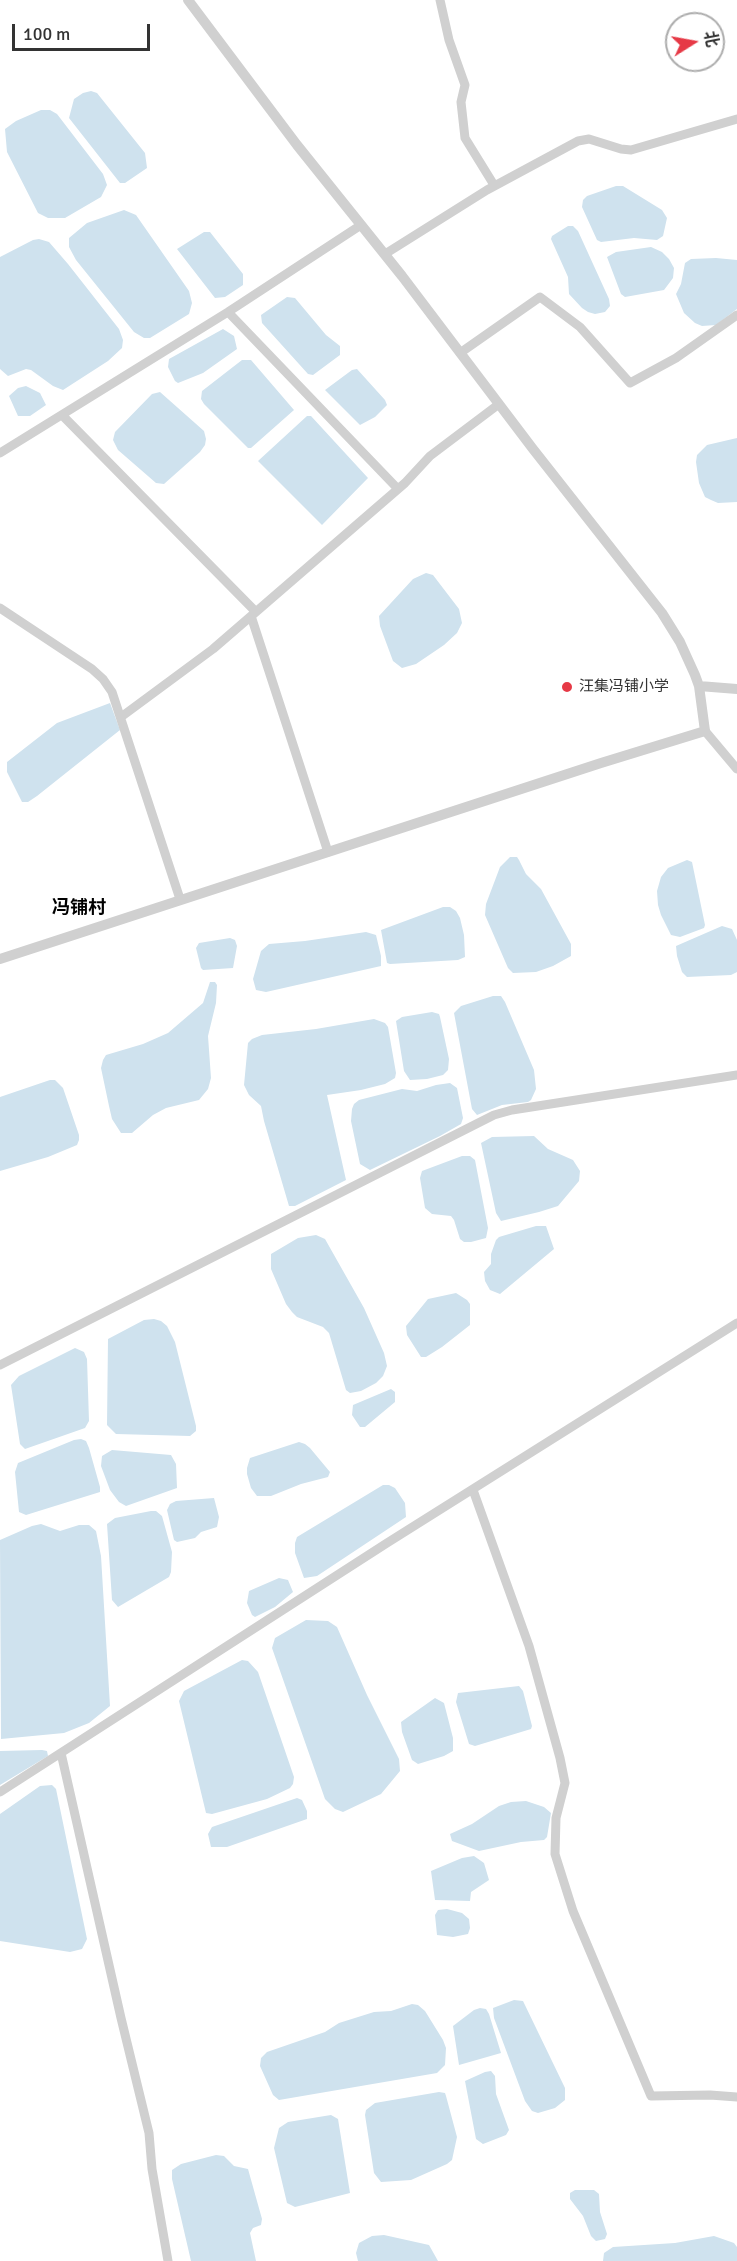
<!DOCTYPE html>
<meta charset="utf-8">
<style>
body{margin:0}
#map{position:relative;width:737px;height:2261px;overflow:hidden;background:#fff;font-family:Signika,"Noto Sans SC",sans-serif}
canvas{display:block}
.north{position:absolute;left:665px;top:12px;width:60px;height:60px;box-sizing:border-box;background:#fff;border:2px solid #adadad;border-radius:50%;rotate:79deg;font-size:16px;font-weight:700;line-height:24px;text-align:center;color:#333}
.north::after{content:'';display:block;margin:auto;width:21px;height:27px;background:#e63946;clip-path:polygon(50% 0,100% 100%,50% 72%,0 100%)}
.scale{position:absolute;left:12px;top:24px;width:138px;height:27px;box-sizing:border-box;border:3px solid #333;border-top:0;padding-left:8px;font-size:18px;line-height:21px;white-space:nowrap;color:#333;-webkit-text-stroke:4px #fff;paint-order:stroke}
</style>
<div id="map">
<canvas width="737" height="2261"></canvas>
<div class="north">北</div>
<div class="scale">100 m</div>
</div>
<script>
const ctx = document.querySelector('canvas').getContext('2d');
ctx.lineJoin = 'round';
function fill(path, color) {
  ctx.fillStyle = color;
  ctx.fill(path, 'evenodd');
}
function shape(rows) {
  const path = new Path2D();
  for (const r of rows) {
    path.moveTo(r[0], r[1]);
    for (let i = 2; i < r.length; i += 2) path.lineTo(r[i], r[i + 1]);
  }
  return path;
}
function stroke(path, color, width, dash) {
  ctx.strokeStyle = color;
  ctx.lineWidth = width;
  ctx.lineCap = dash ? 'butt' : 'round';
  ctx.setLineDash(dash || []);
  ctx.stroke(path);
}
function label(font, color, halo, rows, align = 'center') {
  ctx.font = font + ' Signika,"Noto Sans SC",sans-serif';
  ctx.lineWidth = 6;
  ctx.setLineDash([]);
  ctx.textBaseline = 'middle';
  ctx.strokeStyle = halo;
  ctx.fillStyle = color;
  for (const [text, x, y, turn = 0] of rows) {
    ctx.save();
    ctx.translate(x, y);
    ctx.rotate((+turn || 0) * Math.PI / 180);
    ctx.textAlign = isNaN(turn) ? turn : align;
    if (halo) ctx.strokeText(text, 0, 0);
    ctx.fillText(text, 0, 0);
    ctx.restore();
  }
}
fill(shape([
 [91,91,97,93,145,153,147,168,125,183,120,183,69,118,74,99,83,93],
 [41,110,50,110,57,114,103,174,107,185,101,197,65,218,48,218,38,213,7,152,5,129,16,121],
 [616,186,623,186,662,210,667,218,663,236,657,240,634,238,601,242,597,240,582,207,583,200,587,196],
 [124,210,136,215,189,291,192,303,189,314,150,338,144,338,134,332,76,260,69,247,69,238,87,223],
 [568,226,573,226,578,231,609,299,610,306,605,312,595,314,588,312,582,308,569,294,568,277,551,239,552,236],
 [204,232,210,232,243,274,243,285,225,297,215,298,177,249],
 [39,239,49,242,68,264,119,329,123,340,122,348,108,361,63,390,53,386,31,370,26,369,8,376,0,369,0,257,33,240],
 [651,247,662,252,669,259,674,268,673,278,664,290,625,297,621,294,607,257,616,252],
 [716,258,737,260,737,309,716,325,702,326,695,323,684,313,676,294,681,284,685,263,691,259],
 [287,297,295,298,326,335,340,346,340,355,313,375,308,374,262,323,261,315],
 [223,329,234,336,237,349,203,373,178,383,175,381,168,367,169,359],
 [242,360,251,360,294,410,251,448,248,448,204,404,201,399,202,391],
 [357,369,385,400,387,405,375,417,360,425,325,390,352,370],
 [26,386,40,393,46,405,30,416,18,416,9,396,18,388],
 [160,392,204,431,206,439,205,445,200,452,164,484,156,483,118,450,113,440,115,432,152,394],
 [307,416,311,416,368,478,322,525,258,461],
 [737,438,737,502,718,503,711,500,705,497,699,483,696,462,697,455,707,445],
 [426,573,433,575,459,609,462,623,457,633,444,645,416,664,402,668,393,661,380,626,379,616,413,579],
 [110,703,120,730,37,796,28,802,22,802,7,772,7,762,57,723],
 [510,857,517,857,519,860,526,874,541,889,571,944,571,956,553,966,536,972,513,973,508,968,485,915,486,904,500,867],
 [687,860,692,862,705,925,704,928,680,937,671,935,661,915,658,905,657,891,661,877,668,868],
 [443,907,450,907,456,911,460,918,464,935,465,957,458,960,390,964,387,963,381,930],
 [722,926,732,929,737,940,737,972,731,975,687,977,682,972,677,956,676,946],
 [366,932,376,935,381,956,381,966,266,992,256,990,253,979,261,951,269,944,305,941],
 [230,938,235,940,237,946,233,968,203,970,201,968,196,948,199,943],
 [210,982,215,982,217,985,216,1003,208,1036,211,1078,208,1089,199,1100,166,1108,153,1115,132,1133,121,1133,112,1119,109,1106,101,1068,103,1060,106,1055,143,1044,168,1033,203,1003],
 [493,996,501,996,505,1002,534,1070,536,1089,531,1100,528,1102,502,1105,477,1115,472,1109,454,1013,461,1006],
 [432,1012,439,1014,440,1017,449,1059,448,1070,443,1075,427,1079,410,1080,404,1071,396,1021,402,1017],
 [374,1019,385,1023,388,1027,396,1073,395,1078,385,1084,361,1090,327,1095,346,1180,295,1206,289,1206,264,1121,261,1106,249,1095,244,1085,248,1043,252,1039,262,1035,316,1029],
 [50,1080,55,1080,63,1088,79,1135,79,1140,77,1145,48,1157,0,1171,0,1097],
 [450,1083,457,1088,463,1118,461,1124,440,1136,370,1170,360,1164,351,1121,352,1109,354,1104,359,1100,402,1089,417,1091,436,1085],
 [534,1136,548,1149,573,1160,580,1171,579,1181,558,1206,539,1212,501,1221,496,1213,481,1143,492,1137],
 [462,1156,470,1156,475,1160,488,1228,486,1238,471,1242,464,1242,460,1239,454,1220,451,1216,432,1214,425,1208,420,1178,422,1171],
 [536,1226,546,1226,554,1249,500,1294,490,1290,485,1281,484,1272,491,1264,491,1254,496,1240,499,1237],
 [316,1235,325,1239,364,1308,384,1353,387,1366,383,1376,376,1383,361,1391,350,1393,346,1390,329,1333,323,1327,297,1317,292,1312,286,1304,271,1269,271,1254,298,1238],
 [456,1293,467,1300,470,1304,470,1325,442,1347,426,1357,421,1357,407,1335,406,1326,428,1299],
 [154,1319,161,1321,167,1326,175,1342,196,1426,196,1431,190,1436,116,1434,107,1425,108,1339,144,1320],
 [75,1348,84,1352,87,1359,89,1421,85,1428,25,1449,20,1444,11,1385,19,1376],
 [391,1389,395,1392,395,1402,365,1427,360,1427,352,1415,353,1405],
 [81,1439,86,1441,89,1448,100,1487,100,1492,26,1515,19,1512,15,1472,18,1463,74,1440],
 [299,1442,305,1444,310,1448,330,1472,328,1477,301,1484,271,1496,257,1496,251,1488,247,1474,247,1468,250,1458],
 [112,1450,171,1455,176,1464,177,1488,126,1506,119,1502,110,1490,101,1466,102,1456],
 [383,1485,389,1485,395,1488,405,1503,406,1517,317,1576,304,1578,295,1553,295,1543,297,1537],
 [214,1498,219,1517,217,1527,201,1532,195,1538,177,1542,174,1540,167,1510,170,1504,176,1501],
 [151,1511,156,1511,162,1516,172,1552,171,1572,169,1577,118,1607,112,1600,107,1524,115,1518],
 [41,1524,60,1531,79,1525,89,1525,96,1531,101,1556,110,1706,89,1723,64,1733,1,1739,0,1540,32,1526],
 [279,1578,288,1580,293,1592,275,1607,255,1617,252,1615,247,1603,249,1591],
 [306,1620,328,1621,337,1627,367,1695,399,1759,400,1771,381,1794,343,1812,335,1809,325,1799,272,1648,275,1638],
 [242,1660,248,1661,258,1672,294,1777,293,1784,290,1788,267,1799,212,1814,206,1813,179,1701,184,1691],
 [519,1686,523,1691,532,1726,531,1729,475,1746,469,1744,456,1702,458,1693],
 [435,1698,444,1703,453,1738,453,1751,444,1756,418,1764,412,1760,402,1732,401,1722],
 [42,1750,47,1751,48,1756,0,1785,0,1751],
 [52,1785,56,1789,87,1939,82,1949,70,1952,0,1941,0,1814,40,1786],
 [297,1798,302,1800,307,1811,307,1819,227,1847,211,1847,208,1834,212,1827],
 [526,1801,544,1807,551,1813,547,1837,544,1840,521,1842,479,1851,452,1841,450,1834,472,1824,499,1806,511,1802],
 [474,1856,484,1863,489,1880,471,1892,470,1901,435,1900,431,1871,462,1858],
 [447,1909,462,1913,469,1919,470,1928,468,1934,453,1937,437,1935,435,1915,438,1910],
 [514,2000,523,2001,565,2088,565,2100,555,2108,538,2113,532,2111,525,2101,494,2018,493,2008],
 [412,2004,418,2005,425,2011,443,2040,446,2048,445,2065,437,2073,279,2100,273,2095,260,2066,261,2058,267,2052,325,2032,339,2023,374,2012,391,2011],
 [480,2008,486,2009,489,2014,501,2053,459,2065,453,2026,474,2010],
 [491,2071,495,2076,496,2094,509,2130,506,2135,483,2144,476,2139,465,2081,485,2072],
 [439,2092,445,2093,446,2096,457,2137,452,2160,447,2164,411,2180,381,2182,374,2173,365,2115,366,2110,375,2103],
 [331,2115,338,2119,350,2193,295,2207,287,2203,274,2148,279,2128,288,2122],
 [216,2155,224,2156,234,2166,248,2169,262,2219,261,2225,253,2228,250,2233,256,2261,191,2261,172,2179,172,2170,181,2164],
 [575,2190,594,2190,599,2194,600,2212,607,2234,605,2239,596,2241,591,2236,583,2216,570,2199,570,2193],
 [384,2235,429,2245,438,2261,358,2261,356,2253,359,2243,372,2236],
 [714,2236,734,2243,737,2247,737,2261,603,2261,604,2253,613,2247,675,2243]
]), '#cfe2ee');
stroke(shape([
 [440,0,449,40,465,85,461,102,465,138,494,185],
 [385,254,487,190,578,141,589,139,621,149,631,150,737,119],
 [228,312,398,489],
 [460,353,540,297,580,327,630,383,676,358,737,315],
 [62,415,256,612],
 [0,453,228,312,361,225],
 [0,608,92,669,103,679,112,692,180,899],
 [251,616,328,852],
 [121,717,213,649,405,483,430,456,499,404],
 [705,731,737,769],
 [0,1365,494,1115,512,1110,737,1075],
 [473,1490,529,1646,560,1758,565,1783,556,1818,555,1854,573,1911,651,2096,710,2095,737,2097],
 [61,1753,121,2018,149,2133,152,2169,168,2261],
 [0,1792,387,1543,737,1323]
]), '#d0d0d0', 9);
stroke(shape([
 [699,686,737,689],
 [0,959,601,763,705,731,699,686,695,675,680,642,662,613,533,449,402,276,297,145,188,0]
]), '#d0d0d0', 10);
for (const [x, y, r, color] of [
 [567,687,6,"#e63946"]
]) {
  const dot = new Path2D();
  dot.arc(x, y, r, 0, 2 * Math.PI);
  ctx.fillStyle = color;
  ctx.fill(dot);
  stroke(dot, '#fff', 2);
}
label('15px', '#333', '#fff', [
 ["汪集冯铺小学",579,687]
], 'left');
label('bold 18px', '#000', '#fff', [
 ["冯铺村",79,908]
]);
</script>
